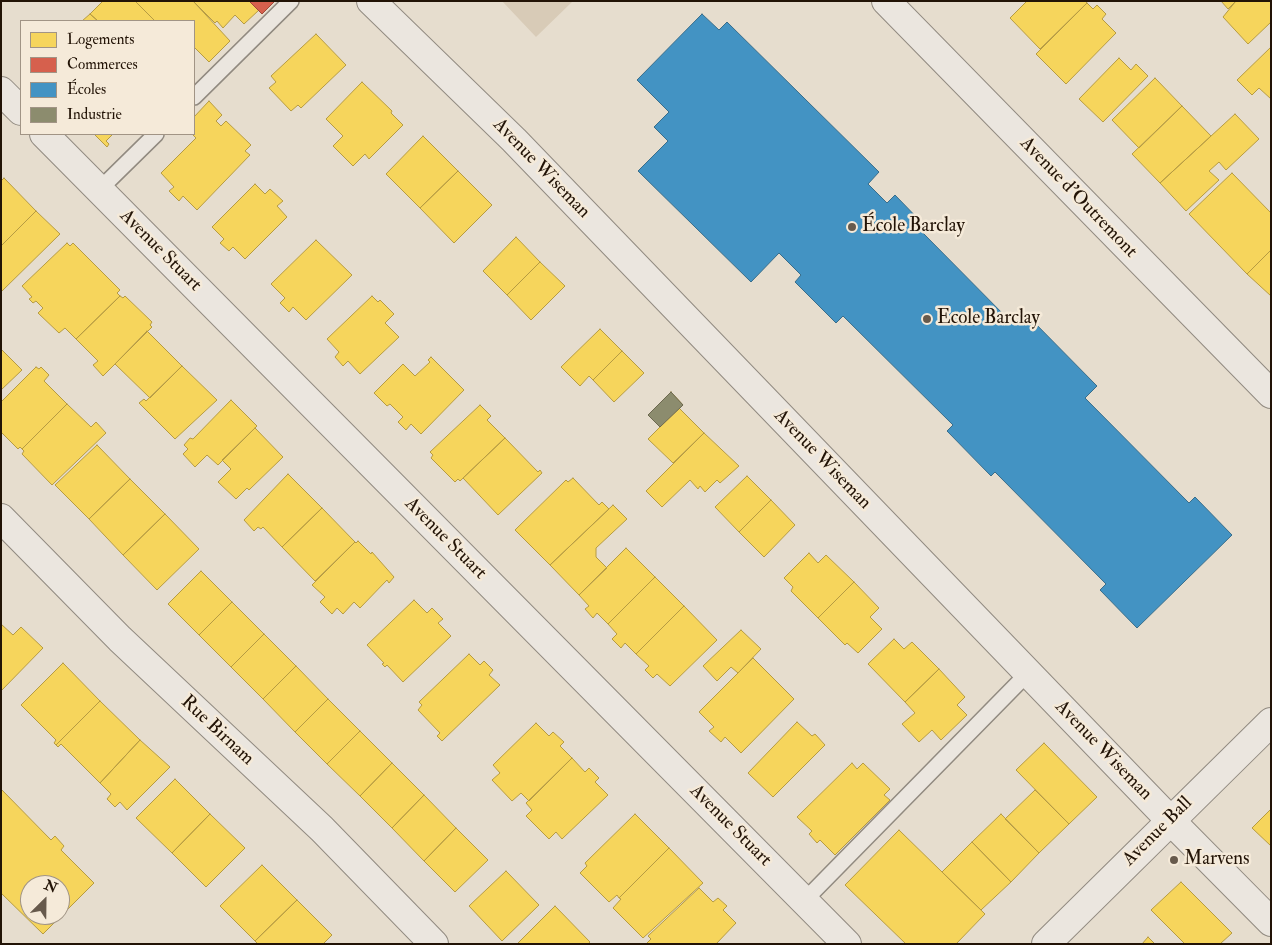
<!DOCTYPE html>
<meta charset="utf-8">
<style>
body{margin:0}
#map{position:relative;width:1272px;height:945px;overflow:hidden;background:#e6ddce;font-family:"IM FELL Double Pica",serif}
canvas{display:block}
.frame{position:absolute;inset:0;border:2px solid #221306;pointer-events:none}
.legend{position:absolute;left:20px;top:20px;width:175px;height:115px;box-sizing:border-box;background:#f5ead9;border:1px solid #a19485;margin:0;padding:6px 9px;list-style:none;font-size:15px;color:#221306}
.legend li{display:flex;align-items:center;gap:10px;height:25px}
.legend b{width:25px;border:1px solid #a19485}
.north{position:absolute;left:20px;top:875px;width:50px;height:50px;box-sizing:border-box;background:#f5ead9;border:1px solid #a19485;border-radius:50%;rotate:23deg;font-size:14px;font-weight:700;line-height:20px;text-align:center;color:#221306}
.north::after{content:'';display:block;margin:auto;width:18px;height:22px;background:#675a4c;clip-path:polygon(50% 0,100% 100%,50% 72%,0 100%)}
</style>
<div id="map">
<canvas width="1272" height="945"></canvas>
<div class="frame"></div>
<ul class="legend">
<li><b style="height:14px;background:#f6d55c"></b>Logements</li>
<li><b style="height:14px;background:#d6604d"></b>Commerces</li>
<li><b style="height:14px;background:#4393c3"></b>Écoles</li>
<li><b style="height:14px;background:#8c8c6e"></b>Industrie</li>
</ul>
<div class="north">N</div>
</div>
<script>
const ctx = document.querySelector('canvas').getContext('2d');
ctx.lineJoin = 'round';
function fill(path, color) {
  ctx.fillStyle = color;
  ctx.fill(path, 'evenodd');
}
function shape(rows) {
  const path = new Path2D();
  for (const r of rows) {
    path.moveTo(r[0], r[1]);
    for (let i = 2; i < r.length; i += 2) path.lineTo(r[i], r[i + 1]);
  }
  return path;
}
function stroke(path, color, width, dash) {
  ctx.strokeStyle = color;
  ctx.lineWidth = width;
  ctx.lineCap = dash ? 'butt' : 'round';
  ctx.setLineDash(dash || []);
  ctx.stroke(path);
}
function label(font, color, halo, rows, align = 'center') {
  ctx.font = font + ' "IM FELL Double Pica",serif';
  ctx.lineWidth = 5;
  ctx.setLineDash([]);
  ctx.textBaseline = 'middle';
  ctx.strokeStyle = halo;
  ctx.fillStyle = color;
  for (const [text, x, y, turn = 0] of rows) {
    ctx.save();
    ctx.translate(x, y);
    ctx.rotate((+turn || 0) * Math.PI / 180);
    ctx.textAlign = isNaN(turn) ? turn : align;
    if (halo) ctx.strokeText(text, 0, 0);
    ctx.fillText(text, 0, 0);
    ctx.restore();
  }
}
fill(shape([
 [502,1,573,1,536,37]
]), '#d8cbb7');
const homes = shape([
 [103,1,135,1,155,21,98,21,90,14,103,1],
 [135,1,193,1,230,41,209,62,194,47,194,21,155,21,135,1],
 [193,1,249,1,259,10,244,24,235,15,223,28,217,21,215,23,193,1],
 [1027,1,1085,1,1087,3,1040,49,1010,18,1027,1],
 [1221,1,1236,1,1228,9,1221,1],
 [1236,1,1271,1,1271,22,1248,44,1223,17,1236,1],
 [1087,3,1093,9,1097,5,1106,14,1102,19,1116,33,1066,84,1036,54,1087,3],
 [90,14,98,21,82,21,90,14],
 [316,34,346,65,301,108,298,105,291,111,269,88,276,82,271,76,316,34],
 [1271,47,1271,99,1259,88,1252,95,1237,80,1271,47],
 [1119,58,1131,70,1136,64,1148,76,1103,122,1079,99,1119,58],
 [1155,78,1182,106,1139,148,1112,120,1155,78],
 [362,82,392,111,391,113,403,125,369,159,365,154,353,166,333,146,343,136,326,119,362,82],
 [209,101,222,115,216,121,221,126,226,121,251,145,245,151,250,155,197,210,183,196,179,201,169,191,174,187,161,173,196,138,192,134,194,117,209,101],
 [1182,106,1211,136,1160,183,1132,154,1182,106],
 [1235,114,1259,139,1226,170,1219,162,1209,171,1219,180,1186,211,1160,183,1235,114],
 [94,134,113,134,106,141,109,144,107,147,94,134],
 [423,136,458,171,420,208,386,174,423,136],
 [458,171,492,205,454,243,420,208,458,171],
 [1232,173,1271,213,1271,250,1247,274,1189,214,1232,173],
 [4,178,36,211,1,246,1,181,4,178],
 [255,184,265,194,270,189,283,201,277,206,287,217,245,259,233,247,229,251,220,243,224,239,212,227,255,184],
 [36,211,60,234,1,292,1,246,36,211],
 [516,237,540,262,507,295,483,271,516,237],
 [316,240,352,275,306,320,293,307,289,312,280,303,285,298,271,284,316,240],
 [67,243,70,246,73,243,120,290,117,293,120,296,76,339,65,328,59,333,38,313,43,308,36,301,33,303,29,299,32,297,22,286,67,243],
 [1271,250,1271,296,1247,274,1271,250],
 [540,262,565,286,531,320,507,295,540,262],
 [120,296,123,298,125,296,152,322,150,325,152,327,103,376,93,365,98,361,76,339,120,296],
 [372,296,378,302,380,300,394,314,385,323,399,337,360,374,348,361,343,366,335,357,339,352,327,339,372,296],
 [600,329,622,351,593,380,589,376,580,386,561,367,600,329],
 [147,331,182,366,150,398,115,364,147,331],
 [1,349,22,370,1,390,1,349],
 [622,351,644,373,614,402,593,380,622,351],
 [431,357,464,390,421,434,411,424,406,430,398,422,403,417,390,404,387,406,374,393,403,364,415,376,430,362,428,360,431,357],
 [182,366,217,400,175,439,139,403,144,399,146,401,182,366],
 [36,367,39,369,41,367,49,375,44,381,67,404,22,449,20,447,18,449,1,432,1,402,36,367],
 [671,392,683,405,679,408,704,433,673,463,648,439,660,427,648,415,671,392],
 [231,400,257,426,218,465,207,455,195,467,183,454,188,449,184,445,190,438,193,439,231,400],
 [67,404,91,427,96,422,106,433,52,485,22,454,24,451,22,449,67,404],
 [480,405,491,416,487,420,505,438,460,481,458,479,455,482,431,458,433,455,430,452,480,405],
 [255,428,283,457,249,490,247,488,236,499,218,482,231,469,222,460,255,428],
 [704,433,739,466,720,483,717,480,705,492,700,486,698,489,690,480,662,507,646,491,704,433],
 [505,438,538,472,540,470,542,473,498,515,463,478,505,438],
 [97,445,130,479,89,519,55,485,97,445],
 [288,474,322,508,282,547,263,527,261,529,258,527,254,531,244,520,288,474],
 [747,476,771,500,739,532,715,507,747,476],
 [573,478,599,505,602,502,609,509,550,565,515,530,566,480,568,482,573,478],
 [130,479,165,514,123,555,89,519,130,479],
 [771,500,795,525,764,557,739,532,771,500],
 [613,505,627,519,596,548,596,557,607,568,579,595,550,565,613,505],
 [322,508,355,542,315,581,282,547,322,508],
 [165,514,199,549,157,590,123,555,165,514],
 [358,541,371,554,372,552,394,577,389,583,387,580,360,608,354,602,343,614,337,608,332,614,320,602,325,597,312,585,355,542,356,543,358,541],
 [626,548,655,577,608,624,597,613,593,618,585,609,589,606,579,595,626,548],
 [809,553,818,563,826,555,854,582,818,618,791,591,793,587,784,578,809,553],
 [201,571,232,602,199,635,168,604,201,571],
 [655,577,684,606,636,654,625,643,621,648,612,639,617,634,608,624,655,577],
 [854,582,879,608,870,617,882,629,858,653,847,643,845,645,818,618,854,582],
 [414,600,427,613,432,608,443,619,438,623,451,636,403,682,387,665,385,667,382,664,384,663,367,645,414,600],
 [232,602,264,634,231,667,199,635,232,602],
 [684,606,717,640,670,686,657,674,653,678,645,670,649,666,636,654,684,606],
 [1,624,13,635,21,627,43,648,1,691,1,624],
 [741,630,761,649,738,673,731,667,717,681,703,666,741,630],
 [264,634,296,666,263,699,231,667,264,634],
 [894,639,904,649,912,642,939,669,905,702,868,664,894,639],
 [469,654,480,665,484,661,493,670,489,675,500,685,442,741,437,736,440,733,418,710,422,705,419,702,469,654],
 [753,658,794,699,741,753,725,737,721,742,709,731,714,727,699,712,753,658],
 [63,663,100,701,56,745,54,743,56,740,21,705,63,663],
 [296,666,328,699,295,732,263,699,296,666],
 [939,669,965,697,957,705,967,715,941,740,932,730,919,742,902,724,915,713,905,702,939,669],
 [328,699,360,731,327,764,295,732,328,699],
 [100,701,140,740,100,783,61,744,58,747,56,745,100,701],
 [797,722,812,736,815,734,825,745,773,797,748,773,797,722],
 [536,723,549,736,553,732,564,742,560,746,572,758,529,801,521,793,512,801,492,780,500,773,493,765,536,723],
 [360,731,392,763,360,796,327,764,360,731],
 [140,740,170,767,127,810,120,802,115,807,107,799,111,794,100,783,140,740],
 [1044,743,1097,797,1069,824,1016,770,1044,743],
 [572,758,585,772,589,768,599,778,595,782,608,795,562,839,556,832,549,839,526,816,532,810,526,803,572,758],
 [392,763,424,795,392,828,360,796,392,763],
 [852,763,857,769,863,763,890,789,884,795,890,800,835,855,820,840,817,843,809,834,812,831,797,817,852,763],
 [175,779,210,814,172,853,136,818,175,779],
 [1,789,51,840,55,836,64,846,61,850,94,883,43,934,1,893,1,789],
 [30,885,60,885,60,915,30,915,30,885],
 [1035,790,1069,824,1039,853,1005,819,1035,790],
 [424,795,456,828,424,861,392,828,424,795],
 [1271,809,1271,846,1252,828,1271,809],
 [210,814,245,848,206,887,172,853,210,814],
 [635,814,669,848,619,898,617,895,609,902,580,873,587,866,585,863,635,814],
 [1001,814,1039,853,1011,882,972,842,1001,814],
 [456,828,488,860,455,892,424,861,456,828],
 [899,830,985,914,956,944,906,944,845,885,899,830],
 [972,842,1011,882,981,910,942,872,972,842],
 [669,848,703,883,643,938,613,908,621,899,619,898,669,848],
 [262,865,297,900,255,941,220,906,262,865],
 [506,871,539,905,502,941,469,906,506,871],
 [1181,882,1232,933,1220,944,1185,944,1151,910,1181,882],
 [699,888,713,902,718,898,727,906,723,910,736,923,716,944,646,944,651,939,648,936,699,888],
 [297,900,332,935,323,944,258,944,255,941,297,900],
 [555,906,590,942,588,944,517,944,555,906],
 [1148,937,1155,944,1142,944,1148,937]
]);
fill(homes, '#f6d55c');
stroke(homes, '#b69b42', 1);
const shops = shape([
 [249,1,275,1,262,14,249,1]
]);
fill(shops, '#d6604d');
stroke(shops, '#a04938', 1);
const schools = shape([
 [702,14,719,30,727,22,879,172,868,184,887,203,895,195,926,227,922,232,1013,324,1025,313,1097,386,1085,398,1189,503,1195,497,1232,535,1137,628,1100,590,1106,584,995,472,991,476,947,431,953,425,843,316,836,323,795,282,801,275,779,253,751,282,638,171,668,141,654,127,669,112,637,80,702,14]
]);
fill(schools, '#4393c3');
stroke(schools, '#396d8a', 1);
const industry = shape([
 [671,392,683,405,660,427,648,415,671,392]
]);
fill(industry, '#8c8c6e');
stroke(industry, '#6c684f', 1);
const lane = shape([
 [194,97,291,1],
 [99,190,156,134],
 [804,901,1028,673]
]);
const street = shape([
 [371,1,514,140,1170,820,1271,922],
 [886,1,1271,394],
 [1,91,21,111],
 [44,134,847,944],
 [1,518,120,639,322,829,434,944],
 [1046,944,1271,722]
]);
stroke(lane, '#918a80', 18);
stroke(street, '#918a80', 30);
stroke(lane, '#ebe6df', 15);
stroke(street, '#ebe6df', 28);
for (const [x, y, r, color] of [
 [852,227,5,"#675a4c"],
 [927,319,5,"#675a4c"],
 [1174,860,5,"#675a4c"]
]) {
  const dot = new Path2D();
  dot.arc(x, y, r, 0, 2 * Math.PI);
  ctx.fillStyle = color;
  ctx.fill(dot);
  stroke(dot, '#f5ead9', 2);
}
label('19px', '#221306', '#f5ead9', [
 ["Avenue Wiseman",541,169,46],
 ["Avenue d'Outremont",1078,198,46],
 ["Avenue Stuart",160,251,45],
 ["Avenue Wiseman",822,460,46],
 ["Avenue Stuart",445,539,45],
 ["Rue Birnam",217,731,43],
 ["Avenue Wiseman",1103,751,46],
 ["Avenue Stuart",730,826,45],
 ["Avenue Ball",1158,832,-45]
]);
label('19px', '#221306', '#f5ead9', [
 ["École Barclay",862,227],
 ["Ecole Barclay",937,319],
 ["Marvens",1184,860]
], 'left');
</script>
